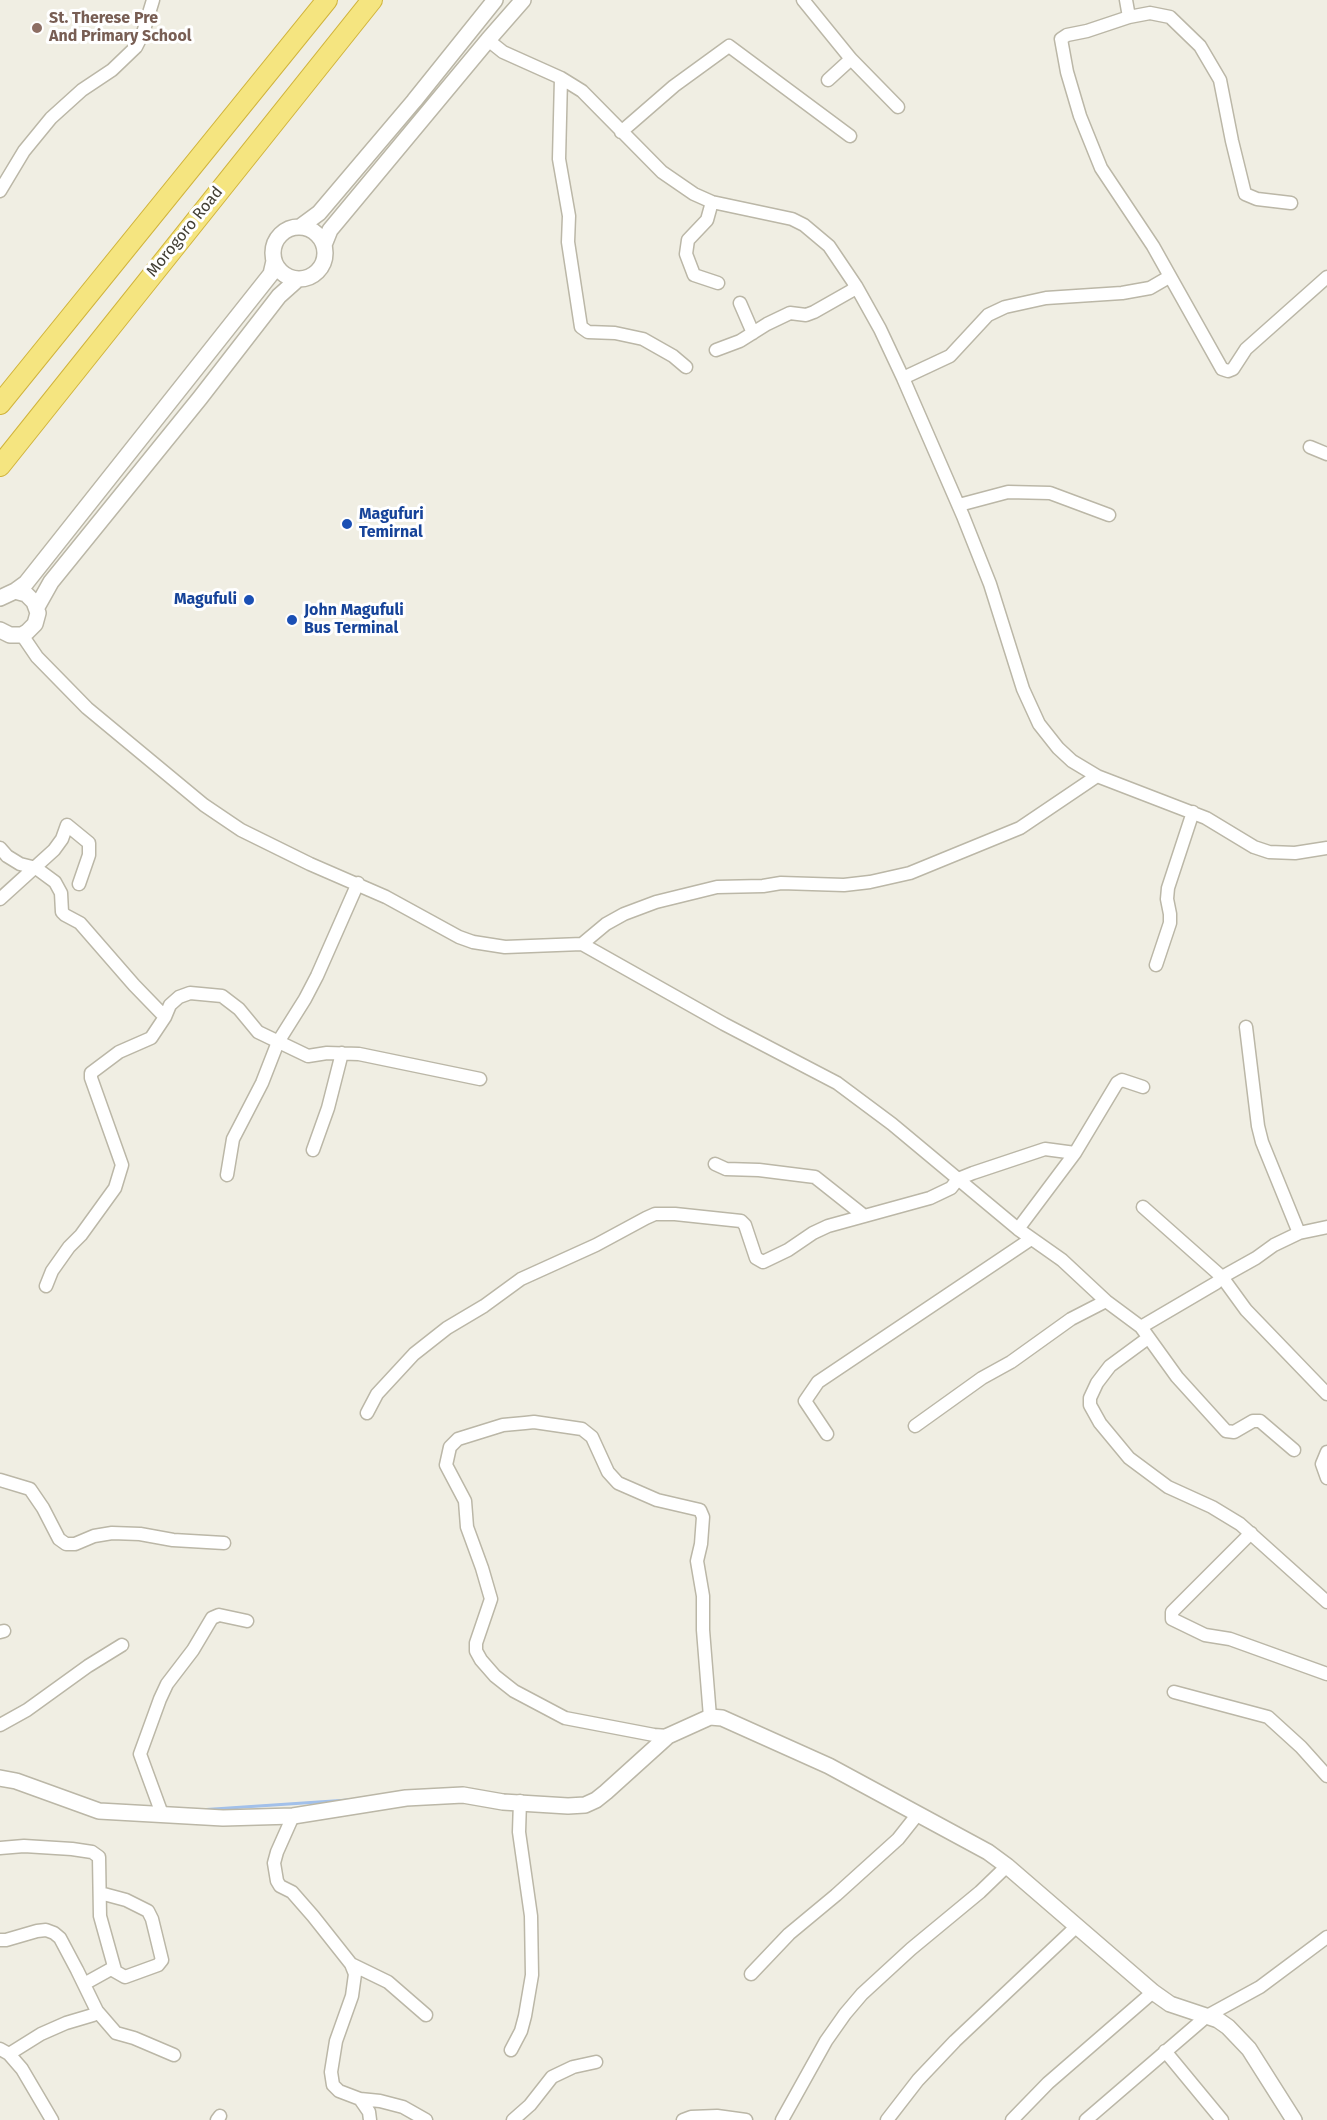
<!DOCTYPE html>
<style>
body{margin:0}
canvas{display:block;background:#f0eee3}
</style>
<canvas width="1327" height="2120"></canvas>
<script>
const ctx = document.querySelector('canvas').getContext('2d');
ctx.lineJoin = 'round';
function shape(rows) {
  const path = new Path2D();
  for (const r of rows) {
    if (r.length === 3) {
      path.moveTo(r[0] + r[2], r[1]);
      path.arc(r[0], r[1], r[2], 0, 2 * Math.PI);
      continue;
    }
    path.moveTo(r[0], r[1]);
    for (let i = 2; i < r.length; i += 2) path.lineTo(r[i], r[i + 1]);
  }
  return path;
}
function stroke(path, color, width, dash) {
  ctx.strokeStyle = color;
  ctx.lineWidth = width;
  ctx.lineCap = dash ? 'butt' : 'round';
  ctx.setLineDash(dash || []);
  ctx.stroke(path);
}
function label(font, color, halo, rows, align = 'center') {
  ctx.font = font + ' "Fira Sans",sans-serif';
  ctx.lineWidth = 6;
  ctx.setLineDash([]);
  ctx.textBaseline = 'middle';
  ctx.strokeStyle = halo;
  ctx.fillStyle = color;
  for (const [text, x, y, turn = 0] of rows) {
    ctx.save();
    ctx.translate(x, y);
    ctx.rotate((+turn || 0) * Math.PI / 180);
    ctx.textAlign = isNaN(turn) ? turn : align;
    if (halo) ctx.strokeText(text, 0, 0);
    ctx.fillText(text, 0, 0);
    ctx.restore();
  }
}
stroke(shape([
 [199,1810,348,1800]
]), '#a2c0ea', 3);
const minor = shape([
 [803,0,851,59,898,107],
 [1126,0,1129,17],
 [488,40,503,52,561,78,582,91,662,172,694,194,712,202,792,219,804,225,829,246,856,286,880,329,903,378,963,516,990,584,1023,689,1039,724,1058,748,1072,761,1097,776,1206,818,1254,847,1269,852,1295,853,1327,848],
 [561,78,559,159,569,216,568,242,581,327,588,332,615,333,643,339,673,356,686,367],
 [828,80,851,59],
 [621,132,674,86,729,46,850,136],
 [0,191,24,151,51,118,82,90,112,70,136,47,143,33,153,0],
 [712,202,707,220,688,240,686,254,694,275,718,283],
 [1291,203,1257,199,1245,194,1232,141,1220,80,1200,46,1170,17,1150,13,1129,17,1087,31,1067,35,1061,39,1067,72,1080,116,1101,168,1153,246,1222,369,1228,371,1233,369,1246,349,1327,277],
 [740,303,753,333],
 [716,350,740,341,767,324,790,313,806,315,814,312,851,291,856,286],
 [903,378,950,356,988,315,1005,307,1046,298,1122,293,1150,288,1169,277],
 [1310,447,1327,454],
 [959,505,1008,492,1050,493,1109,515],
 [22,635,37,657,87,708,204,805,241,830,310,864,386,897,459,937,473,942,505,947,582,944,724,1024,837,1083,892,1124,1018,1229,1062,1260,1106,1301,1141,1327,1177,1377,1226,1431,1234,1432,1253,1421,1260,1421,1294,1450],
 [0,848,7,856,20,864,36,868,55,882,61,893,62,912,65,915,80,923,134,985,165,1017],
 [0,899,54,850,62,839,67,825,89,843,89,855,79,884],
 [582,944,606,924,624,914,656,902,717,887,763,886,781,883,844,885,870,882,910,873,1020,828,1097,776],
 [1156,965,1170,923,1170,914,1167,899,1168,888,1193,812],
 [1246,1027,1258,1126,1262,1142,1299,1233],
 [313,1150,328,1108,342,1053],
 [715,1164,726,1169,759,1170,815,1177,863,1215],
 [227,1175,233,1139,262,1083,278,1042,305,999,317,976,358,883],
 [1143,1207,1222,1277,1246,1310,1327,1394],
 [1018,1229,1075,1153,1117,1083,1122,1080,1143,1087],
 [46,1286,52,1271,69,1247,81,1235,115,1188,122,1165,91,1078,91,1073,119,1052,151,1038,165,1017,170,1005,179,997,190,993,222,996,239,1009,258,1032,308,1056,327,1053,359,1054,480,1079],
 [1141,1327,1216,1283,1222,1277,1256,1258,1274,1245,1299,1233,1327,1227],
 [1148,1338,1110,1366,1097,1383,1090,1398,1090,1405,1100,1423,1129,1458,1168,1487,1212,1507,1240,1524,1327,1602],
 [367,1413,377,1394,414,1354,447,1328,484,1306,521,1279,596,1245,646,1218,655,1214,675,1214,741,1221,745,1225,756,1258,763,1262,788,1250,813,1233,828,1226,930,1198,951,1188,958,1179,973,1173,1045,1149,1075,1153],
 [915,1426,982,1378,1011,1362,1071,1319,1106,1301],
 [827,1434,805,1401,818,1382,1031,1239],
 [1327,1452,1322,1464,1327,1478],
 [0,1480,30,1489,43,1508,59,1539,66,1544,75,1544,94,1536,112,1533,140,1534,173,1540,224,1543],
 [1251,1533,1172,1612,1172,1619,1205,1635,1230,1639,1327,1674],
 [0,1632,4,1631],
 [1174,1692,1268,1717,1301,1747,1327,1776],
 [0,1725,27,1710,88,1666,122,1645],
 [668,1736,654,1735,565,1718,514,1691,495,1676,481,1660,476,1651,476,1643,491,1599,482,1568,467,1527,465,1501,446,1465,450,1447,458,1439,503,1425,525,1423,534,1422,582,1429,592,1437,608,1472,618,1483,657,1500,700,1510,703,1517,701,1544,697,1561,703,1596,703,1630,710,1717],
 [162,1814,140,1754,160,1699,167,1684,193,1650,212,1618,219,1615,247,1621],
 [293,1816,277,1852,274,1863,277,1881,280,1886,292,1892,313,1916,351,1964,355,1974,352,1996,336,2041,331,2072,333,2085,339,2091,360,2099,380,2101,403,2107,426,2120],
 [0,1848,24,1846,72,1849,92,1852,99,1857,100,1916,115,1970],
 [0,1940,6,1940,37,1931,46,1930,54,1933,60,1938,77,1970,97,2011,93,2015,66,2023,41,2034,9,2054],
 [351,1964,388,1982,426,2015],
 [751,1974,789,1934,836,1895,898,1839,917,1815],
 [84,1984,111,1969,125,1977,158,1965,162,1960,152,1919,148,1911,126,1900,100,1893],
 [97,2011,116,2033,134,2038,174,2055],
 [0,2049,9,2054,22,2069,52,2120],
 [511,2050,521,2031,525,2016,532,1975,531,1916,519,1832,520,1801],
 [1165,2051,1222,2120],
 [360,2099,369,2112,370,2120],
 [217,2120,220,2116],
 [513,2120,530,2105,552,2077,573,2067,596,2062],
 [683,2120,691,2117,717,2116,746,2120],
 [782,2120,826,2041,845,2014,862,1994,911,1949,980,1892,1007,1866],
 [887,2120,918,2080,955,2041,1077,1926],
 [1012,2120,1048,2083,1153,1992],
 [1086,2120,1207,2016,1260,1987,1327,1937]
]);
const tertiary = shape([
 [300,227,319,213,414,101,495,0],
 [299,253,26],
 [324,245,330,230,488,40,523,0],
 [15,591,26,583,271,274,274,261],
 [0,598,15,591,26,594,34,602,38,613,35,624,27,632,22,635,10,635,0,630],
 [37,607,51,582,200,398,279,296,298,279],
 [0,1778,16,1781,99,1811,223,1818,293,1816,406,1798,463,1795,503,1802,568,1806,585,1805,596,1800,606,1792,668,1736,710,1717,722,1718,829,1766,988,1852,1007,1866,1153,1992,1170,2004,1218,2020,1228,2027,1249,2049,1294,2120]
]);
const trunk = shape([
 [0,404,327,0],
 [0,466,372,0]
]);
stroke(minor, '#bbb7a7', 15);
stroke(tertiary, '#bbb7a7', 18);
stroke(trunk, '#d1b43c', 22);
stroke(minor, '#fff', 12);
stroke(tertiary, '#fff', 15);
stroke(trunk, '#f5e580', 20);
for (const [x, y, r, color] of [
 [37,28,6,"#8d6e63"],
 [347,524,6,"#1a4fb4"],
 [249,600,6,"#1a4fb4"],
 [292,620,6,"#1a4fb4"]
]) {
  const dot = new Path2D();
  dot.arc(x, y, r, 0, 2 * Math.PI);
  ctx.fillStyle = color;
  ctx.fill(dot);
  stroke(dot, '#fff', 2);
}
label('bold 16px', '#785e54', '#fff', [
 ["St. Therese Pre",49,19],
 ["And Primary School",49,37]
], 'left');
label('16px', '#423f34', '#fff', [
 ["Morogoro Road",185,232,-51]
]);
label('bold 16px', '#164399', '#fff', [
 ["Magufuri",359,515],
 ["Temirnal",359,533],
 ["Magufuli",237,600,"right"],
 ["John Magufuli",304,611],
 ["Bus Terminal",304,629]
], 'left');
</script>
